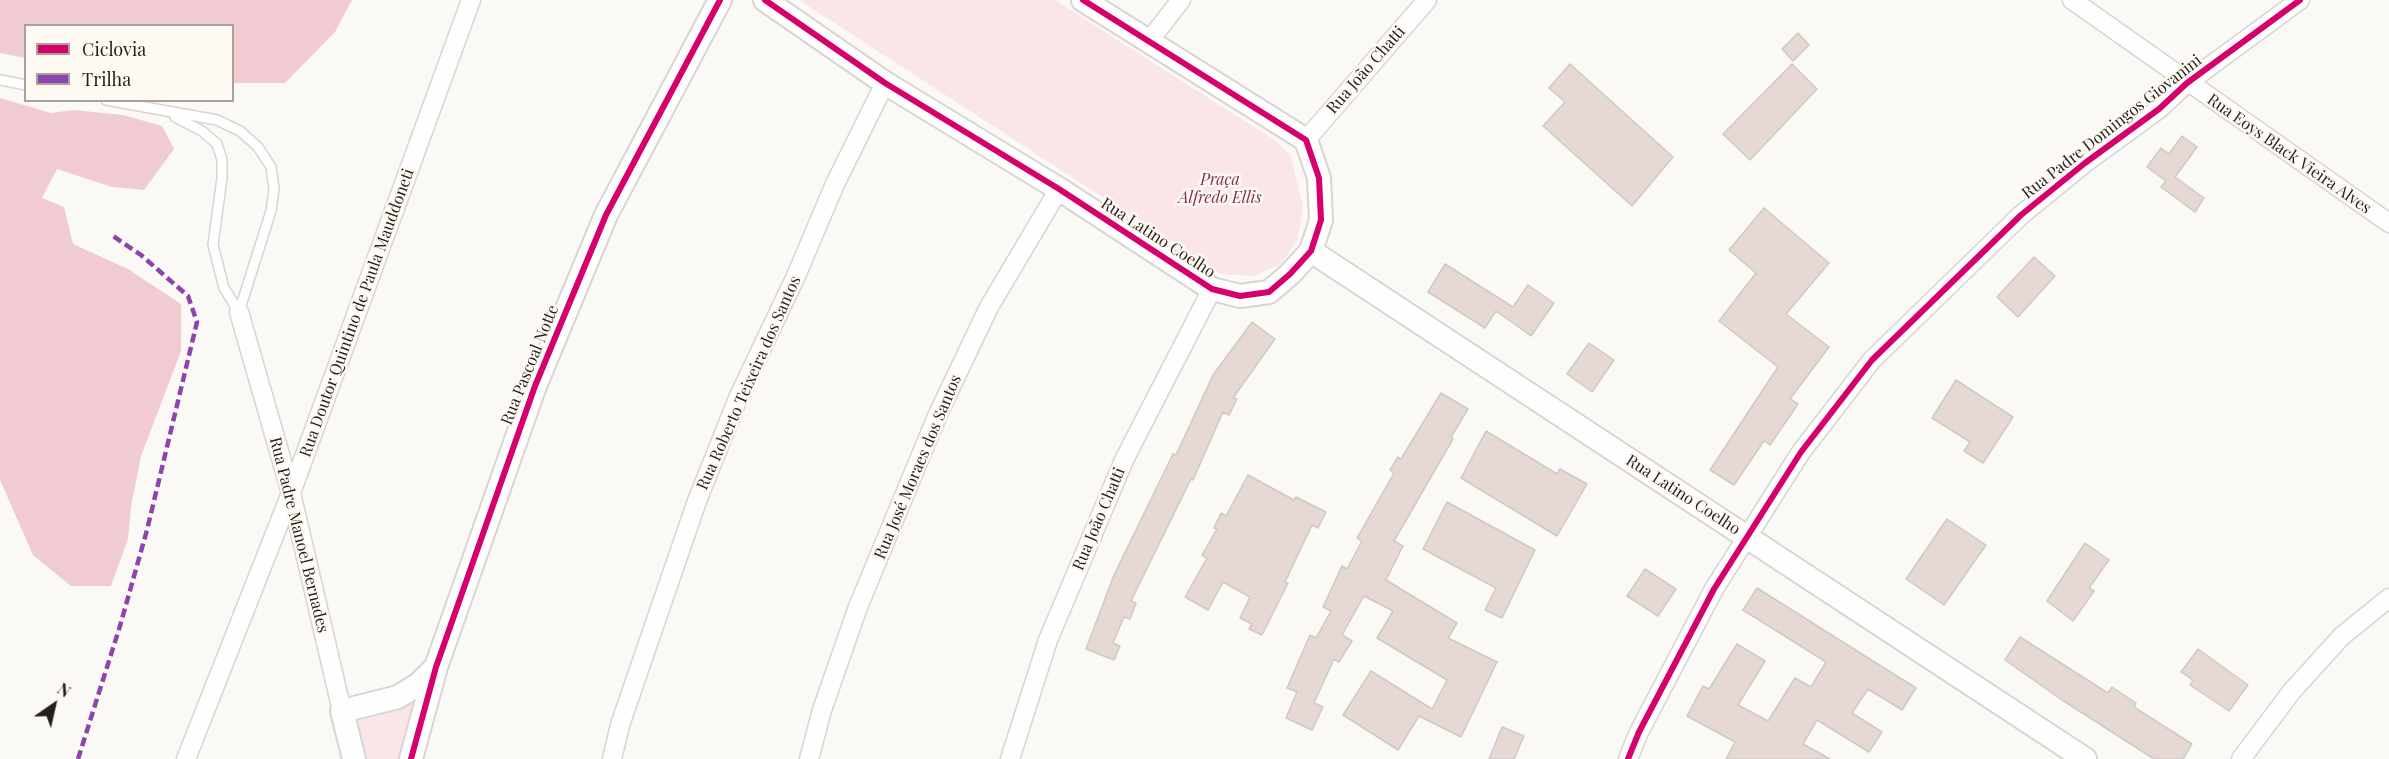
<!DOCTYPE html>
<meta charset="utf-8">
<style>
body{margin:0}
#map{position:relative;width:2389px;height:759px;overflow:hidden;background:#fbf9f6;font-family:"Playfair Display",serif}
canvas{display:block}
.legend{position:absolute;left:24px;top:24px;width:210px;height:78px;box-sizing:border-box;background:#fef9f3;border:2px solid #a7a29c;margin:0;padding:8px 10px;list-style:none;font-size:18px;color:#241f1a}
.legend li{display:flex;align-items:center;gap:12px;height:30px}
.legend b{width:30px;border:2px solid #a7a29c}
.north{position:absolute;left:24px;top:675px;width:60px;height:60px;-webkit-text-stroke:4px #fef9f3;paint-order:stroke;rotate:34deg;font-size:16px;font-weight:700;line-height:24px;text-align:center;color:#241f1a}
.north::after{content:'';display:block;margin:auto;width:21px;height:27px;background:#241f1a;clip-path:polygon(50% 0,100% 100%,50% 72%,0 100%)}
</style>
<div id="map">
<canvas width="2389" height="759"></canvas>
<ul class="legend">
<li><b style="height:8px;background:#d6006c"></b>Ciclovia</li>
<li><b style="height:8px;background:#8e44ad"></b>Trilha</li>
</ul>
<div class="north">N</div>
</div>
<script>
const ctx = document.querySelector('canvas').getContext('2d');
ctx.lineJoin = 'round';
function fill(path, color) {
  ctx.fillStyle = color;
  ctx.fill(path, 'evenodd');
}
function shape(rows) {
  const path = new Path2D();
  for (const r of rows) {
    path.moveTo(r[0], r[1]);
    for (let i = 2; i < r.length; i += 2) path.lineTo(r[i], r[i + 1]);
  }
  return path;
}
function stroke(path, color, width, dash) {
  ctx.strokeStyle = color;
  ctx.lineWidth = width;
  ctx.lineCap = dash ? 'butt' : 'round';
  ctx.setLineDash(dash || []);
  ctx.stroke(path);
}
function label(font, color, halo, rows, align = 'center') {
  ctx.font = font + ' "Playfair Display",serif';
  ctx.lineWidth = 5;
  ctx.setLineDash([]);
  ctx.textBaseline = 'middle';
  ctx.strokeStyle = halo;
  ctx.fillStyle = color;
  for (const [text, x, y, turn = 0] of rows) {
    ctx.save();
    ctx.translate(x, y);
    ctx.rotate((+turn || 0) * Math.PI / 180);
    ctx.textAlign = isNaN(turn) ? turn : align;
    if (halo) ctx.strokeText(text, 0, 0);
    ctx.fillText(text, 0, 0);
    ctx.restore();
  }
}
fill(shape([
 [799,0,1055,0,1276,141,1291,156,1303,207,1297,241,1281,264,1254,276,1221,274],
 [433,671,409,759,357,759,346,712]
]), '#fae5e8');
fill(shape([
 [0,0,352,0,335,32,285,83,233,83,232,26,26,26,25,58,0,53],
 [0,98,51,113,74,110,123,115,162,126,174,149,144,190,112,187,57,169,42,198,64,207,73,244,128,269,181,304,181,351,141,456,131,507,128,539,111,586,71,586,33,555,0,480]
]), '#f1cbd2');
const building = shape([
 [1798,33,1809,45,1793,61,1782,49,1798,33],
 [1570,64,1673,157,1632,206,1543,126,1565,102,1549,88,1570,64],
 [1792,64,1817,89,1750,160,1723,134,1792,64],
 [2182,136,2197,147,2175,177,2204,198,2195,212,2161,187,2166,181,2147,167,2161,148,2169,154,2182,136],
 [1764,208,1829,263,1786,314,1829,347,1790,399,1798,404,1770,445,1764,441,1734,485,1710,470,1778,367,1719,321,1756,273,1729,250,1764,208],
 [2034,257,2055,276,2018,317,1997,297,2034,257],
 [1445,264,1513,307,1528,285,1554,303,1531,336,1496,311,1485,328,1428,292,1445,264],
 [1252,322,1275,339,1233,398,1237,399,1229,415,1223,412,1193,480,1191,479,1131,601,1136,603,1130,619,1124,617,1113,643,1120,646,1114,660,1086,649,1114,575,1173,454,1176,455,1213,375,1252,322],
 [1589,343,1614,360,1592,392,1567,374,1589,343],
 [1956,380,2013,417,1983,463,1964,451,1970,442,1932,418,1956,380],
 [1441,393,1468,409,1451,437,1453,439,1394,541,1403,546,1386,580,1457,623,1448,638,1497,662,1461,737,1419,716,1398,750,1343,715,1371,671,1432,709,1447,680,1377,638,1393,611,1364,596,1342,635,1352,641,1339,662,1334,659,1314,703,1323,707,1312,730,1286,718,1297,692,1287,688,1310,635,1316,638,1331,611,1323,607,1342,566,1347,569,1362,541,1357,538,1394,473,1390,470,1398,457,1401,459,1441,393],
 [1486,431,1557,474,1560,469,1587,484,1557,536,1461,478,1486,431],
 [1248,475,1294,500,1296,497,1326,512,1318,528,1312,525,1285,582,1288,583,1262,635,1249,629,1252,624,1240,618,1250,597,1223,582,1208,610,1185,597,1207,558,1202,555,1217,529,1214,528,1221,513,1226,516,1248,475],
 [1447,502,1535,550,1502,618,1485,610,1496,588,1423,549,1447,502],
 [1947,519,1986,545,1944,605,1906,579,1947,519],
 [2085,543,2109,560,2089,588,2094,591,2073,621,2047,601,2085,543],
 [1645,569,1676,589,1658,616,1627,596,1645,569],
 [1757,588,1916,688,1902,710,1868,689,1852,713,1882,732,1869,752,1817,720,1803,744,1830,759,1726,759,1735,742,1687,716,1703,686,1709,689,1737,644,1765,661,1738,705,1768,721,1795,678,1811,687,1826,662,1743,610,1757,588],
 [2020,637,2108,693,2112,687,2136,703,2134,707,2192,744,2183,759,2154,759,2062,700,2005,660,2020,637],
 [2198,649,2248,685,2229,711,2190,685,2193,680,2181,672,2198,649],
 [1502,727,1524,736,1514,759,1489,759,1502,727]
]);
fill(building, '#e6d8d3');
stroke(building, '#cec9c7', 1.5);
const service = shape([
 [0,80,26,85],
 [106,100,217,120,240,131,258,147,271,167,274,189,271,211,239,312],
 [175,117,202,131,217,144,222,160,222,178,213,245,224,288,239,312]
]);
const minor = shape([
 [2072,0,2389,223],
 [1149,41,1181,0],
 [1306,140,1427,0],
 [239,312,291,493,342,711],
 [186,759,291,493,471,0],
 [612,759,620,725,697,501,739,396,796,276,835,184,885,83],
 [809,759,822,710,858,607,938,414,989,307,1059,189],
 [1010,759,1048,640,1125,458,1212,289],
 [1628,759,1639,732,1714,589,1801,452,1872,360,2021,215,2085,163,2159,109,2187,83,2300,0],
 [2241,759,2292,691,2342,636,2389,598]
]);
const tertiary = shape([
 [765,0,885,83,1059,189,1212,289,1240,296,1269,292,1290,274,1311,251,1321,220,1319,178,1306,140,1083,0],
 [1311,251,2085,759],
 [354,759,342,711,398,697,419,684,436,667],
 [411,759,436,667,535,386,606,215,720,0]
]);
stroke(service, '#d8d5d1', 12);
stroke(minor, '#d8d5d1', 21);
stroke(tertiary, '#d8d5d1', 26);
stroke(service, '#fefefe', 9);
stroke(minor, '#fefefe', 18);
stroke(tertiary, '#fefefe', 22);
stroke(shape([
 [78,759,120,626,147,530,197,322,188,296,141,255,113,236]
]), '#8e44ad', 4.5, [9, 4.5]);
stroke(shape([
 [765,0,885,83,1059,189,1212,289,1240,296,1269,292,1290,274,1311,251,1321,220,1319,178,1306,140,1083,0],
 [411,759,436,667,535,386,606,215,720,0],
 [1628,759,1639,732,1714,589,1801,452,1872,360,2021,215,2085,163,2159,109,2187,83,2300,0]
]), '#d6006c', 6);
label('16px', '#241f1a', '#fef9f3', [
 ["Rua João Chatti",1366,70,-49],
 ["Rua Padre Domingos Giovanini",2112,127,-38],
 ["Rua Eoys Black Vieira Alves",2289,154,35],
 ["Rua Latino Coelho",1158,238,33],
 ["Rua Doutor Quintino de Paula Mauddoneti",357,313,-70],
 ["Rua Pascoal Notte",530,365,-68],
 ["Rua Roberto Teixeira dos Santos",749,383,-66],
 ["Rua José Moraes dos Santos",918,467,-67],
 ["Rua Latino Coelho",1683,495,33],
 ["Rua João Chatti",1099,519,-67],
 ["Rua Padre Manoel Bernades",299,535,76]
]);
label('italic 16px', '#803049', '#fef9f3', [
 ["Praça",1220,180],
 ["Alfredo Ellis",1220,198]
]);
</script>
